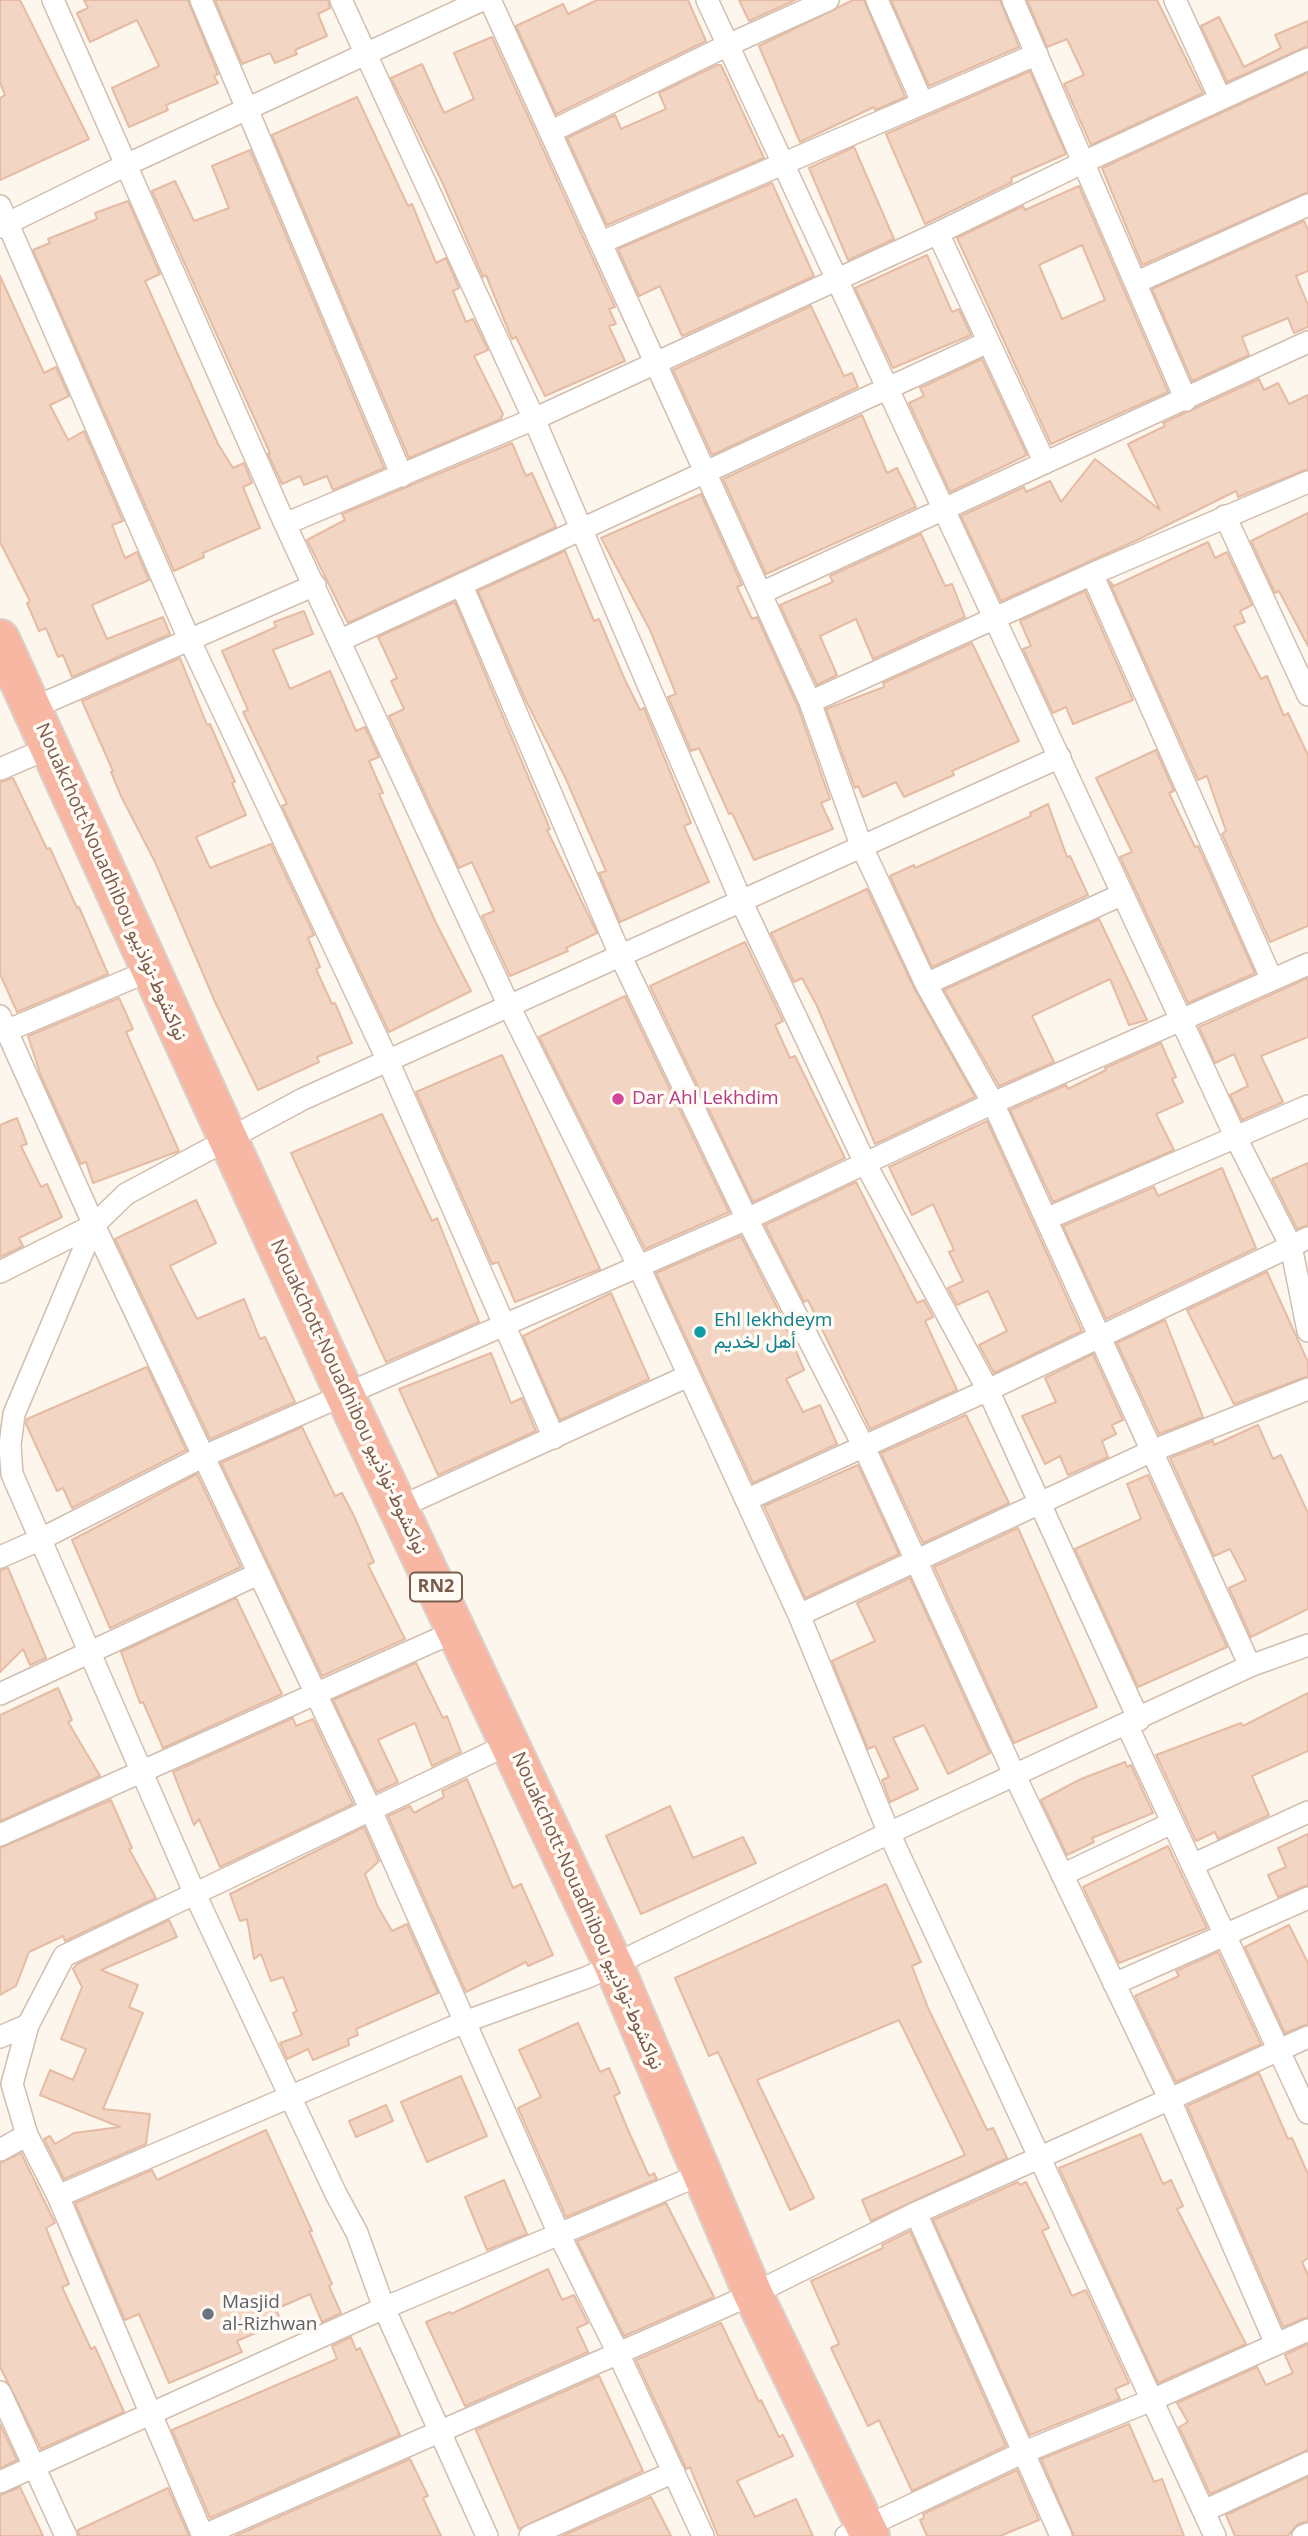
<!DOCTYPE html>
<meta charset="utf-8">
<style>
body{margin:0}
canvas{display:block;background:#fdf6ec}
</style>
<canvas width="1308" height="2536"></canvas>
<script>
const ctx = document.querySelector('canvas').getContext('2d');
ctx.lineJoin = 'round';
function fill(path, color) {
  ctx.fillStyle = color;
  ctx.fill(path, 'evenodd');
}
function shape(rows) {
  const path = new Path2D();
  for (const r of rows) {
    path.moveTo(r[0], r[1]);
    for (let i = 2; i < r.length; i += 2) path.lineTo(r[i], r[i + 1]);
  }
  return path;
}
function stroke(path, color, width, dash) {
  ctx.strokeStyle = color;
  ctx.lineWidth = width;
  ctx.lineCap = dash ? 'butt' : 'round';
  ctx.setLineDash(dash || []);
  ctx.stroke(path);
}
function label(font, color, halo, rows, align = 'center') {
  ctx.font = font + ' "Open Sans",Vazirmatn,sans-serif';
  ctx.lineWidth = 7;
  ctx.setLineDash([]);
  ctx.textBaseline = 'middle';
  ctx.strokeStyle = halo;
  ctx.fillStyle = color;
  for (const [text, x, y, turn = 0] of rows) {
    ctx.save();
    ctx.translate(x, y);
    ctx.rotate((+turn || 0) * Math.PI / 180);
    ctx.textAlign = isNaN(turn) ? turn : align;
    if (halo) ctx.strokeText(text, 0, 0);
    ctx.fillText(text, 0, 0);
    ctx.restore();
  }
}
const building = shape([
 [0,0,20,0,89,139,0,180,0,98,5,95,0,83,0,0],
 [84,0,188,0,218,74,214,76,218,83,166,105,168,110,129,127,112,88,159,66,137,20,90,42,77,13,88,8,84,0],
 [215,0,328,0,330,8,318,14,327,36,295,50,297,54,275,63,270,53,242,64,215,0],
 [597,0,688,0,706,41,556,114,516,26,563,4,568,14,597,0],
 [739,0,795,0,749,21,739,0],
 [853,0,864,0,905,97,875,110,874,107,800,142,759,46,853,0],
 [891,0,1000,0,1019,47,929,86,891,0],
 [1027,0,1157,0,1203,93,1091,145,1064,84,1084,75,1067,39,1047,47,1027,0],
 [1219,17,1244,67,1281,48,1275,35,1308,21,1308,46,1227,82,1201,26,1219,17],
 [492,37,615,307,609,309,616,324,609,326,625,361,545,396,516,337,512,339,486,275,483,277,443,184,391,78,422,64,444,113,474,99,454,53,492,37],
 [717,65,721,65,764,158,607,225,567,138,615,115,621,129,666,109,659,93,717,65],
 [1030,71,1066,154,1011,178,1012,182,925,224,886,134,1030,71],
 [1308,73,1308,192,1142,265,1102,168,1308,73],
 [357,97,408,206,412,204,436,263,446,258,459,288,453,291,466,322,473,319,488,350,474,356,503,414,501,419,409,458,272,135,357,97],
 [854,147,894,239,848,260,809,168,854,147],
 [250,150,384,468,333,490,327,476,304,485,300,476,282,484,268,454,270,453,152,191,175,181,194,221,229,208,212,166,250,150],
 [772,183,814,276,682,336,660,286,639,296,618,249,772,183],
 [1079,186,1168,392,1051,444,957,238,1023,206,1025,210,1079,186],
 [1082,245,1105,300,1062,319,1039,265,1082,245],
 [128,201,160,274,145,281,218,444,233,468,244,463,252,483,243,487,260,528,203,553,204,557,174,571,33,250,50,243,48,239,97,219,95,213,128,201],
 [1304,221,1308,230,1308,271,1296,276,1308,305,1308,327,1294,333,1288,318,1242,337,1249,355,1192,381,1152,289,1304,221],
 [927,255,952,312,959,309,971,335,893,368,855,288,927,255],
 [0,276,44,373,56,367,69,396,50,405,68,440,84,431,123,521,112,525,125,558,137,552,149,580,92,605,107,639,163,617,170,634,72,677,63,655,58,657,46,628,39,631,27,603,30,601,0,542,0,276],
 [811,306,844,376,852,373,858,387,712,455,673,370,811,306],
 [982,359,1027,455,950,492,909,403,924,396,920,388,982,359],
 [1259,379,1264,390,1278,383,1289,404,1308,395,1308,469,1238,497,1236,491,1135,541,1001,601,961,516,1024,487,1026,492,1050,481,1061,502,1095,459,1160,510,1128,444,1165,426,1163,423,1259,379],
 [862,415,887,473,897,468,916,507,766,574,723,479,862,415],
 [512,443,526,476,532,473,556,527,348,623,307,540,345,520,342,514,512,443],
 [701,494,742,585,737,587,752,619,757,617,798,707,830,799,821,803,833,829,754,860,732,813,729,814,699,748,691,751,668,697,676,694,650,630,601,538,701,494],
 [1308,513,1308,646,1279,591,1275,593,1251,541,1308,513],
 [921,534,945,586,952,584,965,617,873,659,856,619,820,636,837,675,817,685,780,605,833,582,830,576,921,534],
 [1208,542,1215,558,1227,552,1252,605,1240,611,1245,622,1234,626,1261,679,1267,676,1284,716,1288,713,1308,755,1308,926,1270,942,1222,834,1226,831,1207,776,1198,780,1109,581,1114,586,1208,542],
 [565,551,594,621,599,619,625,680,640,710,644,708,691,823,684,826,709,882,620,922,599,873,606,871,565,777,525,699,478,591,565,551],
 [1085,591,1133,700,1073,724,1066,707,1053,713,1023,649,1031,646,1020,621,1085,591],
 [455,602,550,829,547,830,597,933,566,948,568,951,510,976,482,916,494,911,472,862,459,868,389,716,404,709,391,681,397,678,378,637,455,602],
 [304,611,313,634,273,650,290,689,330,671,356,731,365,727,379,757,369,761,383,793,379,794,435,921,471,991,389,1032,282,806,287,804,243,712,248,710,222,651,276,627,274,622,304,611],
 [972,643,1019,741,952,771,954,775,904,797,896,782,863,797,858,786,855,788,826,709,884,687,883,683,972,643],
 [180,658,207,725,210,724,235,782,232,783,246,815,196,837,210,868,271,844,314,935,308,938,320,967,316,969,332,1004,335,1003,352,1043,317,1057,319,1062,258,1090,216,1004,155,862,121,796,111,772,113,771,82,701,180,658],
 [1156,750,1174,791,1169,793,1195,847,1198,846,1255,973,1188,1003,1120,857,1132,852,1096,778,1156,750],
 [13,778,47,849,50,848,77,908,79,907,108,974,17,1012,0,974,0,782,13,778],
 [1048,804,1067,857,1070,856,1088,895,932,967,890,876,914,865,915,868,1031,816,1030,813,1048,804],
 [867,889,915,990,975,1097,875,1144,817,1006,802,978,794,982,771,933,867,889],
 [1099,919,1147,1020,1129,1025,1110,979,1032,1016,1054,1062,999,1086,944,990,1099,919],
 [745,942,783,1021,775,1025,790,1058,795,1056,845,1158,753,1202,650,986,745,942],
 [1308,978,1308,1037,1261,1056,1283,1102,1242,1120,1230,1095,1248,1086,1234,1054,1215,1063,1199,1027,1308,978],
 [625,996,729,1212,645,1249,539,1037,625,996],
 [119,998,133,1029,126,1032,179,1151,93,1183,86,1162,81,1164,41,1076,28,1036,119,998],
 [1161,1043,1176,1077,1172,1079,1183,1102,1156,1114,1174,1150,1053,1202,1010,1110,1066,1085,1068,1089,1106,1070,1105,1068,1161,1043],
 [502,1055,600,1269,515,1302,498,1262,492,1264,416,1092,502,1055],
 [382,1114,432,1221,437,1218,479,1322,386,1362,291,1153,382,1114],
 [17,1118,27,1144,21,1146,41,1187,47,1184,62,1217,19,1238,23,1246,0,1257,0,1125,17,1118],
 [987,1121,1082,1331,994,1373,979,1345,1007,1331,988,1291,957,1305,948,1288,963,1281,949,1252,954,1250,933,1204,912,1215,889,1167,987,1121],
 [1308,1163,1308,1225,1297,1229,1272,1179,1308,1163],
 [1222,1168,1256,1248,1106,1319,1063,1226,1154,1187,1158,1196,1222,1168],
 [856,1182,917,1303,924,1300,933,1317,925,1321,957,1390,870,1429,808,1300,804,1302,765,1225,856,1182],
 [196,1200,216,1243,170,1266,197,1319,244,1299,260,1339,265,1337,295,1402,210,1439,115,1239,196,1200],
 [741,1236,780,1313,804,1370,786,1379,803,1412,820,1405,837,1444,753,1483,656,1273,741,1236],
 [1267,1272,1308,1362,1308,1376,1234,1404,1187,1310,1267,1272],
 [611,1293,649,1379,560,1420,523,1336,611,1293],
 [1165,1320,1203,1417,1159,1434,1117,1343,1165,1320],
 [491,1353,511,1403,522,1398,536,1431,438,1475,399,1389,491,1353],
 [1093,1354,1123,1420,1112,1425,1116,1434,1102,1441,1108,1457,1068,1475,1060,1456,1045,1464,1022,1416,1056,1402,1045,1378,1093,1354],
 [147,1367,186,1450,72,1508,63,1488,57,1491,26,1424,27,1419,147,1367],
 [966,1415,1009,1503,923,1543,881,1453,966,1415],
 [1258,1425,1273,1459,1281,1455,1308,1513,1308,1609,1251,1637,1229,1588,1246,1580,1230,1549,1214,1556,1170,1458,1213,1441,1214,1445,1258,1425],
 [302,1427,335,1496,342,1493,354,1516,374,1562,368,1565,405,1639,322,1676,221,1463,302,1427],
 [858,1465,899,1554,805,1598,764,1506,858,1465],
 [197,1474,241,1567,110,1628,72,1540,197,1474],
 [1148,1475,1227,1647,1138,1687,1075,1549,1141,1519,1127,1484,1148,1475],
 [1018,1528,1097,1707,1014,1743,934,1567,1018,1528],
 [8,1568,46,1658,30,1665,23,1649,0,1672,0,1570,8,1568],
 [910,1578,990,1753,948,1774,924,1725,893,1738,918,1789,890,1802,882,1780,889,1777,875,1746,868,1749,832,1661,875,1641,857,1603,910,1578],
 [236,1598,282,1694,163,1748,143,1702,140,1703,121,1652,236,1598],
 [416,1663,443,1718,447,1716,461,1752,432,1766,415,1723,378,1740,398,1782,377,1792,333,1700,416,1663],
 [58,1688,72,1720,68,1722,100,1776,0,1821,0,1715,58,1688],
 [1308,1693,1308,1751,1252,1776,1269,1815,1218,1839,1215,1832,1196,1841,1156,1755,1241,1723,1243,1726,1308,1693],
 [293,1718,296,1726,313,1719,353,1804,220,1867,199,1819,194,1825,173,1772,293,1718],
 [1125,1762,1127,1767,1131,1765,1153,1813,1092,1838,1094,1842,1067,1855,1041,1800,1081,1779,1125,1762],
 [467,1779,513,1888,521,1884,553,1955,528,1966,526,1962,466,1992,388,1816,410,1806,414,1813,444,1797,442,1791,467,1779],
 [111,1800,132,1848,129,1849,156,1898,65,1941,63,1936,29,1952,16,1986,0,1995,0,1848,111,1800],
 [670,1806,693,1858,743,1837,756,1863,641,1914,606,1836,670,1806],
 [364,1827,379,1861,365,1874,378,1907,392,1931,407,1924,438,1993,356,2029,358,2035,348,2039,349,2045,313,2060,308,2049,287,2059,280,2043,302,2035,293,2013,297,2011,283,1977,271,1981,261,1954,254,1959,247,1919,240,1921,230,1894,364,1827],
 [1308,1834,1308,1885,1278,1897,1268,1875,1286,1867,1278,1848,1308,1834],
 [1168,1846,1207,1928,1119,1963,1083,1887,1168,1846],
 [886,1884,921,1962,912,1966,928,2008,987,2130,993,2128,1007,2158,871,2221,862,2200,965,2155,899,2020,757,2080,814,2198,790,2210,718,2052,709,2056,675,1978,886,1884],
 [169,1920,177,1937,101,1970,138,1985,129,2007,143,2013,103,2109,150,2114,146,2144,64,2179,44,2139,50,2136,55,2144,74,2133,120,2127,40,2095,50,2070,73,2080,86,2049,61,2039,82,1987,73,1969,77,1964,169,1920],
 [1289,1925,1308,1963,1308,2024,1285,2033,1245,1947,1289,1925],
 [1218,1952,1261,2044,1176,2082,1135,1996,1179,1976,1176,1971,1218,1952],
 [578,2023,600,2072,609,2068,620,2093,614,2096,628,2130,649,2176,654,2173,657,2179,566,2217,518,2108,541,2097,519,2050,578,2023],
 [1259,2073,1288,2139,1292,2138,1308,2174,1308,2258,1302,2262,1308,2275,1308,2317,1283,2327,1187,2106,1259,2073],
 [461,2076,487,2136,427,2162,401,2102,461,2076],
 [386,2105,393,2121,356,2137,349,2121,386,2105],
 [266,2130,312,2231,309,2231,332,2284,329,2286,341,2313,322,2322,310,2294,276,2309,281,2322,237,2341,242,2352,169,2383,139,2314,125,2320,75,2203,152,2170,157,2180,266,2130],
 [1141,2134,1163,2184,1171,2180,1183,2206,1177,2209,1246,2344,1158,2383,1059,2168,1141,2134],
 [21,2153,55,2223,46,2228,69,2284,62,2287,91,2349,95,2347,124,2412,41,2449,0,2367,0,2163,21,2153],
 [504,2180,527,2234,487,2250,465,2197,504,2180],
 [1018,2182,1020,2185,1026,2182,1049,2228,1042,2231,1072,2296,1086,2290,1129,2383,1115,2389,1120,2399,1030,2435,933,2220,1018,2182],
 [666,2203,714,2297,624,2336,577,2241,666,2203],
 [910,2231,1006,2446,912,2491,879,2420,868,2426,831,2348,839,2344,811,2281,883,2248,882,2245,910,2231],
 [548,2269,562,2300,574,2295,588,2323,577,2328,588,2352,465,2406,426,2322,450,2312,451,2314,548,2269],
 [721,2323,759,2402,761,2400,779,2437,783,2435,793,2456,737,2481,755,2517,796,2499,813,2536,718,2536,690,2467,686,2469,684,2464,636,2360,721,2323],
 [351,2337,356,2350,360,2348,400,2435,210,2518,172,2430,337,2359,332,2346,351,2337],
 [1308,2344,1308,2450,1210,2494,1179,2427,1188,2422,1177,2403,1257,2367,1266,2385,1293,2373,1285,2355,1308,2344],
 [599,2376,643,2471,519,2529,476,2430,599,2376],
 [0,2424,17,2460,0,2468,0,2424],
 [1129,2424,1154,2482,1162,2479,1184,2536,1074,2536,1041,2459,1129,2424],
 [410,2459,428,2496,423,2498,441,2536,235,2536,410,2459],
 [1017,2470,1039,2520,1000,2536,927,2536,920,2520,924,2518,923,2514,1017,2470],
 [1308,2477,1308,2521,1298,2524,1288,2536,1235,2536,1226,2515,1308,2477],
 [20,2487,43,2536,0,2536,0,2495,20,2487],
 [168,2488,189,2536,79,2536,78,2530,168,2488],
 [651,2497,671,2536,562,2536,651,2497]
]);
fill(building, '#f3d5c3');
stroke(building, '#e6bba3', 2);
const street = shape([
 [53,0,285,524,509,1006,639,1267,799,1615,889,1833,1215,2536],
 [201,0,402,476],
 [341,0,534,419,742,903,866,1165,988,1390,1139,1720],
 [490,0,810,702,861,845,926,984,993,1103,1250,1666],
 [707,0,1236,1138,1291,1246,1308,1331],
 [877,0,922,102],
 [1013,0,1186,400],
 [1175,0,1220,98],
 [550,132,728,45,828,0],
 [0,206,189,639,388,1061,554,1438],
 [0,227,126,165,482,0],
 [938,233,1045,463],
 [602,242,1037,54],
 [1137,282,1308,205],
 [1225,516,1308,695],
 [285,524,534,419,938,233,1084,162,1308,59],
 [1092,574,1272,980],
 [462,586,621,957,747,1219,864,1447,1015,1776,1170,2100,1276,2344],
 [761,593,1308,342],
 [341,640,988,342],
 [810,702,1092,574,1308,482],
 [33,708,315,585],
 [0,769,49,748],
 [926,984,1123,894],
 [0,1016,94,1225,370,1808,559,2234,618,2353,703,2536],
 [6,1031,149,971],
 [1046,1219,1308,1106],
 [94,1225,14,1414,10,1445,12,1474,194,1892,336,2194,357,2233,384,2308,487,2536],
 [0,1272,94,1225,126,1194,303,1099,1060,757],
 [746,1500,988,1390,1308,1238],
 [400,1507,688,1376],
 [0,1557,39,1540,202,1457,747,1219,993,1103,1308,964],
 [799,1615,1152,1451,1308,1389],
 [0,1694,258,1574],
 [1127,1725,1308,2113],
 [0,1835,456,1631],
 [1192,1865,1308,1812],
 [1062,1875,1172,1823],
 [1114,1984,1308,1898],
 [0,2037,28,2025],
 [0,2150,27,2135],
 [58,2196,467,2021,588,1977,889,1833,1250,1666,1308,1645],
 [916,2213,1061,2536],
 [0,2392,66,2536],
 [0,2482,384,2308,704,2173],
 [1204,2511,1308,2463],
 [202,2536,753,2294,916,2213,1308,2037],
 [203,2536,58,2196,27,2135,12,2084,28,2025,64,1956,511,1743],
 [530,2536,674,2472],
 [846,2536,1022,2453,1152,2400,1308,2330],
 [1303,2536,1308,2534]
]);
const highway = shape([
 [0,639,344,1393,614,1966,753,2294,870,2536]
]);
stroke(street, '#d1beb0', 24);
stroke(highway, '#dad1cd', 42);
stroke(street, '#fff', 21);
stroke(highway, '#f7b7a3', 38);
for (const [x, y, r, color] of [
 [618,1099,7,"#d1479c"],
 [700,1332,7,"#0f9aa8"],
 [208,2314,7,"#6b7280"]
]) {
  const dot = new Path2D();
  dot.arc(x, y, r, 0, 2 * Math.PI);
  ctx.fillStyle = color;
  ctx.fill(dot);
  stroke(dot, '#fffaf3', 2.5);
}
for (const [x, y, w] of [
 [436,1587,52]
]) {
  const box = new Path2D();
  box.roundRect(x - w / 2, y - 14.5, w, 29, 5);
  ctx.fillStyle = '#fffaf3';
  ctx.fill(box);
  stroke(box, '#7a5c4d', 2);
}
label('bold 18px', '#7a5c4d', null, [
 ["RN2",436,1587]
]);
label('19px', '#7a5c4d', '#fffaf3', [
 ["Nouakchott-Nouadhibou نواكشوط-نواذيبو",111,882,66],
 ["Nouakchott-Nouadhibou نواكشوط-نواذيبو",348,1397,65],
 ["Nouakchott-Nouadhibou نواكشوط-نواذيبو",587,1911,66]
]);
label('19px', '#b23c85', '#fffaf3', [
 ["Dar Ahl Lekhdim",632,1099]
], 'left');
label('19px', '#0d838f', '#fffaf3', [
 ["Ehl lekhdeym",714,1321],
 ["أهل لخديم",714,1343]
], 'left');
label('19px', '#5b616d', '#fffaf3', [
 ["Masjid",222,2303],
 ["al-Rizhwan",222,2325]
], 'left');
</script>
